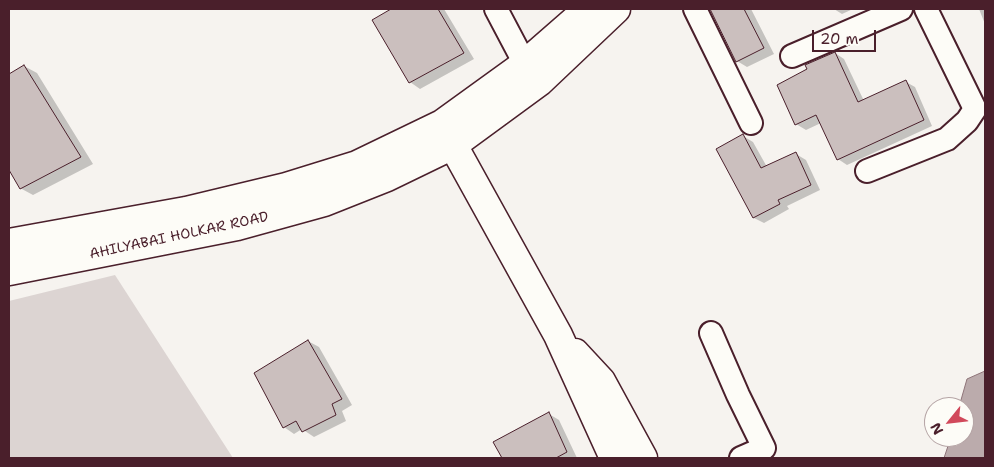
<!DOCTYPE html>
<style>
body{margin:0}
#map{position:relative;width:994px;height:467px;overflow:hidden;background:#f6f3ef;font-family:"Shantell Sans",sans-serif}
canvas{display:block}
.frame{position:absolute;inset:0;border:10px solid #4a1f2b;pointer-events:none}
.north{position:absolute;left:924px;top:397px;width:50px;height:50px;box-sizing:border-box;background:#fdfcf7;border:1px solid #b5a4a5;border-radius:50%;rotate:241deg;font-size:14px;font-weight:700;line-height:20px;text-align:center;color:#4a1f2b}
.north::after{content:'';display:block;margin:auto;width:18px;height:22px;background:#d1495b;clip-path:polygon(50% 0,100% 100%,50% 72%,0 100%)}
.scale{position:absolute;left:812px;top:30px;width:64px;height:22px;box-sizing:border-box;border:2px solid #4a1f2b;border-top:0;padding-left:6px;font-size:15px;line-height:18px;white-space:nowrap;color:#4a1f2b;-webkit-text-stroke:4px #fdfcf7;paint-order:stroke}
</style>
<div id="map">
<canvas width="994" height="467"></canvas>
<div class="frame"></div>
<div class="north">N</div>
<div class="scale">20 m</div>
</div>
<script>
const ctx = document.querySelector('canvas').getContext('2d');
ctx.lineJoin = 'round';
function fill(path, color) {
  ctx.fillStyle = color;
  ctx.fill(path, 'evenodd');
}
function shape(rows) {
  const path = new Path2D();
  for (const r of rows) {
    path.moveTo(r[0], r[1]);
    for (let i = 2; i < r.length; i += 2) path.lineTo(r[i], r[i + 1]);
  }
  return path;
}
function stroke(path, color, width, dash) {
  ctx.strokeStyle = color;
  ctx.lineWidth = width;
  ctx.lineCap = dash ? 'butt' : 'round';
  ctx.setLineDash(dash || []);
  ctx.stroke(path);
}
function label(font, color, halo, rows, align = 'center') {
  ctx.font = font + ' "Shantell Sans",sans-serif';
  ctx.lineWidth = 4;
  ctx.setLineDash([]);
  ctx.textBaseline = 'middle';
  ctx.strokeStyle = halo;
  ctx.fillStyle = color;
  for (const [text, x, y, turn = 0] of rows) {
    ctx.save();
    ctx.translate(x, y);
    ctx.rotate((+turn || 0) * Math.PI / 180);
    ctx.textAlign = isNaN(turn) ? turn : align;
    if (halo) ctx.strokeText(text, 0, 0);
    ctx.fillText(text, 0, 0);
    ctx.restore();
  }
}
fill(shape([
 [115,275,233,458,9,458,9,301]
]), '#dcd4d2');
const water = shape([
 [985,371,985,458,944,458,951,437,964,437,964,407,959,407,967,379,985,371]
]);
fill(water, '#bbabac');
stroke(water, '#8e7378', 1);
fill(shape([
 [394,9,444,9,474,59,420,89,410,82,374,21],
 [711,9,751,9,774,54,747,67,737,61],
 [834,9,853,9,842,14],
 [979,9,985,9,985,24],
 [835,53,844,59,864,101,906,82,915,87,932,126,847,165,838,159,821,123,806,130,796,124],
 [24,66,37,73,93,164,33,195,20,188,9,167,9,75],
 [743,136,753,142,767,167,796,154,806,160,820,190,787,206,789,209,764,223,754,218],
 [308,341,319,347,352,405,342,411,346,421,314,437,302,429,294,434,284,427],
 [549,414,559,420,577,458,504,458,495,443]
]), '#0003');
const building = shape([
 [391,9,438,9,464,53,409,83,372,20,391,9],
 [710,9,744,9,764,48,736,62,710,9],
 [835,52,858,102,906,80,924,120,837,160,816,115,795,125,777,85,807,69,805,65,835,52],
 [24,65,81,157,20,189,9,170,9,74,24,65],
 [743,134,761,168,796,152,811,185,778,200,780,204,753,218,716,149,743,134],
 [308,340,342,399,332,404,336,415,302,432,296,421,283,428,254,373,308,340],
 [549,412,567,452,556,458,502,458,493,442,549,412]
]);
fill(building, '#cbbfbe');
stroke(building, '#4a1f2b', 1);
const street = shape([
 [496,9,525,64,535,77],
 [695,9,751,123],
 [792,56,901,9],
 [867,171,947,139,967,121,975,109,926,9],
 [711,333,738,395,764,448,741,458]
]);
const secondary = shape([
 [444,129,558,335,614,458],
 [9,243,186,211,286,187,357,165,442,124,525,64,588,9],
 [9,271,237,226,324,202,387,177,453,145,539,82,616,9],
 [575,353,601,381,643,458]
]);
stroke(street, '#4a1f2b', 26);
stroke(secondary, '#4a1f2b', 31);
stroke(street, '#fdfcf7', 22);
stroke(secondary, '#fdfcf7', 28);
label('14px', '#4a1f2b', '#fdfcf7', [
 ["AHILYABAI HOLKAR ROAD",179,236,-12]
]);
</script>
